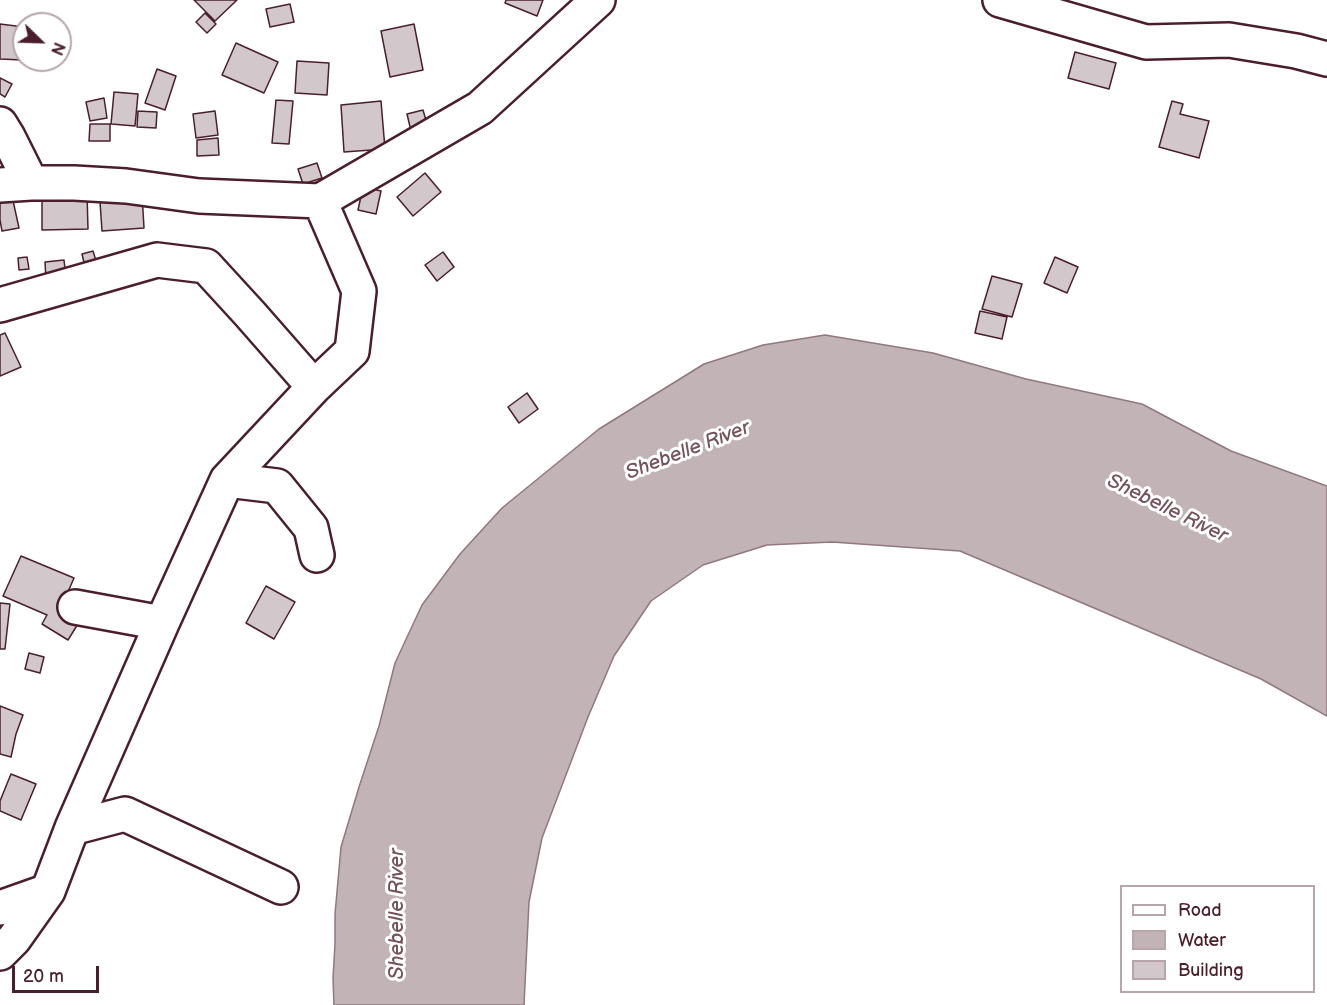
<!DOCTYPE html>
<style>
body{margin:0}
#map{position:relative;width:1327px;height:1005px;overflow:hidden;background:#fff;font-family:"Balsamiq Sans",sans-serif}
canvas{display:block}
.legend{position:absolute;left:1120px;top:885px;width:195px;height:108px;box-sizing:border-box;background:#fff;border:2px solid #b7a5aa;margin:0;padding:8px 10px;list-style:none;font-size:18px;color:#4a1f2b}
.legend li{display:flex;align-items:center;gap:12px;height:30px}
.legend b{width:30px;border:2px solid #b7a5aa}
.north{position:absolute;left:12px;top:12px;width:60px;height:60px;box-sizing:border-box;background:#fff;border:2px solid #b7a5aa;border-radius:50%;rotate:113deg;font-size:16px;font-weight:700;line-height:24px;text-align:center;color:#4a1f2b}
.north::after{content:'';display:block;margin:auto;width:21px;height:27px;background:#4a1f2b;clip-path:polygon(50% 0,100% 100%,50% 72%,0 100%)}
.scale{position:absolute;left:12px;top:966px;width:87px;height:27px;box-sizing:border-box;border:3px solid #4a1f2b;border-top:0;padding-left:8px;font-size:18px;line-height:21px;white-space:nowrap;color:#4a1f2b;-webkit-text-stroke:4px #fff;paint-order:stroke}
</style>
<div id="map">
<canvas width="1327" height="1005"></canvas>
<ul class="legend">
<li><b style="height:8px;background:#fff"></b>Road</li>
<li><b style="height:16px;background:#c1b3b6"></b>Water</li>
<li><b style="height:16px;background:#d2c7cb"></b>Building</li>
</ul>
<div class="north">N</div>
<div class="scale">20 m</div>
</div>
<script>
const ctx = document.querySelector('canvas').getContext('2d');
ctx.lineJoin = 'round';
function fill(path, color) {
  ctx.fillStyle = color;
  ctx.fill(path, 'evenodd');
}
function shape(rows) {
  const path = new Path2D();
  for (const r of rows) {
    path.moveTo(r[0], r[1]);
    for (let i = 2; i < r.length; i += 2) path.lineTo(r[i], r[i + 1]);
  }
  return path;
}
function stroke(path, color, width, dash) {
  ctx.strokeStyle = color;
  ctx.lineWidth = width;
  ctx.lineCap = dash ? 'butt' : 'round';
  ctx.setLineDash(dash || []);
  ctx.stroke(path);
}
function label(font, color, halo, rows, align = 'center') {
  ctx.font = font + ' "Balsamiq Sans",sans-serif';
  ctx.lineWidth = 6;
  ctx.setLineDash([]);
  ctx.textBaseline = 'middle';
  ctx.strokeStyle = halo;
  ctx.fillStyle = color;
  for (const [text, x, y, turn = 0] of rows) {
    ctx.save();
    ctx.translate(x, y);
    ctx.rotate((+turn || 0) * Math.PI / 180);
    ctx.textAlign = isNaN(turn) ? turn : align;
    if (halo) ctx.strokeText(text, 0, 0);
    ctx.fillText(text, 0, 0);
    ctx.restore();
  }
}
const water = shape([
 [825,335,933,353,1026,379,1142,404,1231,451,1327,486,1327,716,1261,679,960,551,832,542,767,545,703,565,651,601,614,656,588,717,542,838,529,902,524,1005,334,1005,333,978,335,944,335,914,341,847,359,787,379,726,395,663,422,605,460,554,502,508,599,429,704,364,763,345,825,335]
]);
fill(water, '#c1b3b6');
stroke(water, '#91787e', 1.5);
const building = shape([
 [194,0,237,0,215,21,194,0],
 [506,0,543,0,537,16,505,3,506,0],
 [290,4,294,22,270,27,266,9,290,4],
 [205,13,216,24,207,33,196,22,205,13],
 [0,24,24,27,22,60,0,59,0,24],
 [414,24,423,70,390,77,381,31,414,24],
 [236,43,278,62,264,93,222,75,236,43],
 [1075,52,1116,63,1109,89,1068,78,1075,52],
 [297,61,329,63,327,95,295,93,297,61],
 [157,69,176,76,165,110,145,103,157,69],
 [0,78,12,84,5,97,0,94,0,78],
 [114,92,138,94,135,126,111,124,114,92],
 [104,98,107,118,90,121,86,102,104,98],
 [276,100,293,101,289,144,272,143,276,100],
 [381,101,385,149,344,152,341,105,381,101],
 [1172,101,1183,104,1180,114,1209,121,1199,158,1159,147,1172,101],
 [423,110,428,127,411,131,407,114,423,110],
 [138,111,157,112,156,128,137,127,138,111],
 [215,111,218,135,196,138,193,114,215,111],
 [90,124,110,124,110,141,89,141,90,124],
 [218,138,219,155,197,156,197,140,218,138],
 [317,163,322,178,303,184,298,169,317,163],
 [425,173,441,192,413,216,397,197,425,173],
 [363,187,381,191,376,214,358,210,363,187],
 [87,193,88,229,42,230,42,194,87,193],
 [142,193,144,228,102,231,100,202,119,201,142,193],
 [12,196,19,228,2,231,0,220,0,199,12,196],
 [93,251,97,264,85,267,82,254,93,251],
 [443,252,454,267,437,281,425,265,443,252],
 [27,257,29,269,19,270,18,258,27,257],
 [1055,257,1078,267,1067,293,1044,283,1055,257],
 [64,260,66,277,46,280,45,262,64,260],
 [992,276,1022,284,1012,317,982,309,992,276],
 [980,311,1007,317,1002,339,975,333,980,311],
 [5,333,21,367,0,376,0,335,5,333],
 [527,393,538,409,519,423,508,407,527,393],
 [21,556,74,578,61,608,81,619,68,640,42,624,47,615,3,596,21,556],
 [266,586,295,602,274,639,246,623,266,586],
 [0,603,10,604,5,649,0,649,0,603],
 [29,653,44,657,40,673,25,669,29,653],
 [0,706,23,715,16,734,11,757,0,754,0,706],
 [11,774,36,784,21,820,0,811,0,801,11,774]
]);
fill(building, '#d2c7cb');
stroke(building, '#4a1f2b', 1.5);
const minor = shape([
 [1000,0,1146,42,1229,40,1296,51,1327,59],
 [0,124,8,137,31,183],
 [0,185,31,183,74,183,126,186,199,196,320,201,480,108,598,0],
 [0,305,157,260,206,266,250,314,314,387],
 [227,480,277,486,311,528,317,555],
 [75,607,162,623],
 [72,828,125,814,281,887],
 [0,908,48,891],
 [0,953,14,939,48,891,72,828,162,623,227,480,314,387,352,351,359,291,320,201]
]);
stroke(minor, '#4a1f2b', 38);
stroke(minor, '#fff', 33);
label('italic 20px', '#74535c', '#fff', [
 ["Shebelle River",688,451,-21],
 ["Shebelle River",1167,509,26],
 ["Shebelle River",398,914,-90]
]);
</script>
